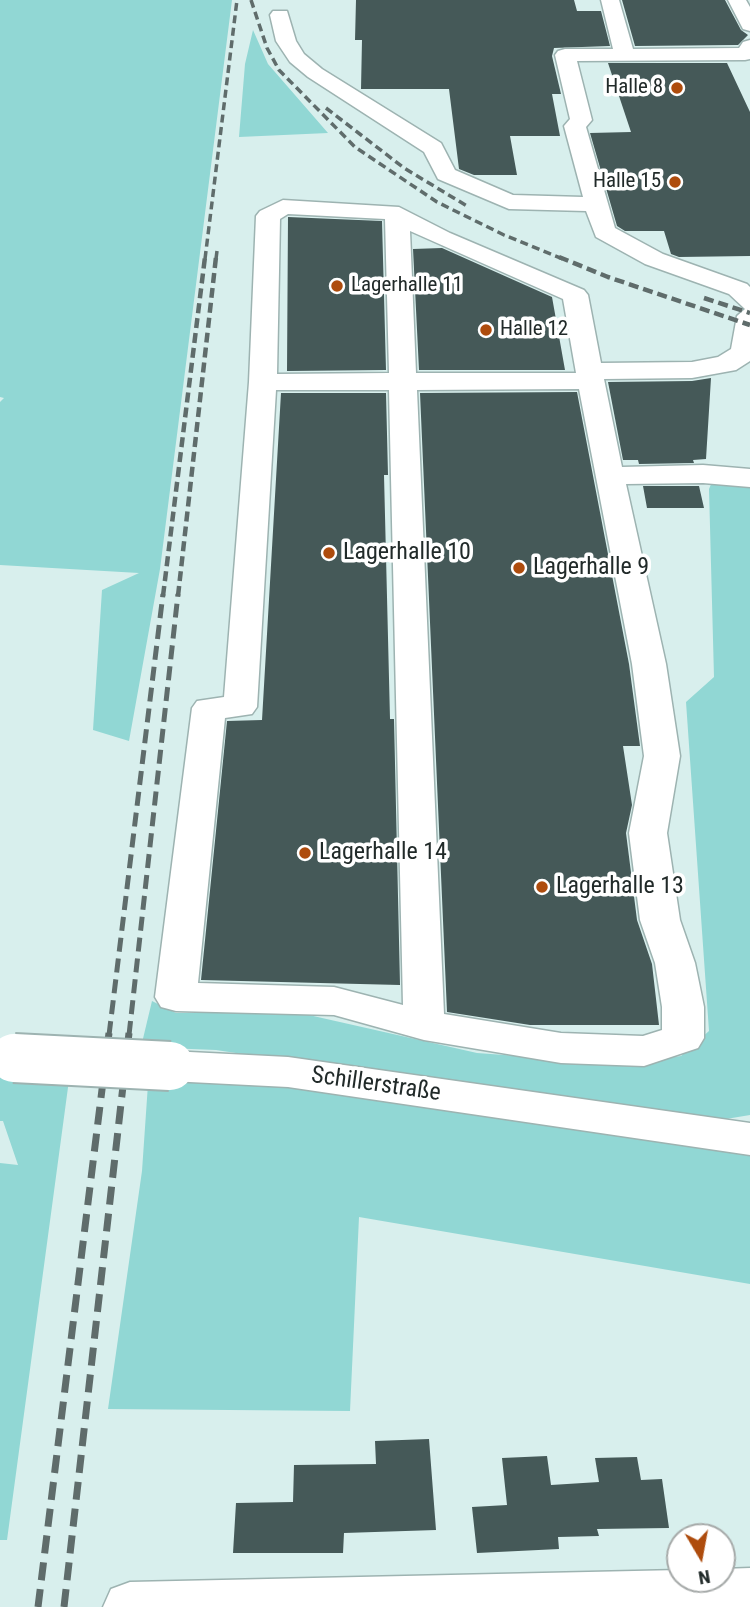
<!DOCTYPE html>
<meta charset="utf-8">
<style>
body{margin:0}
#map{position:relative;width:750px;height:1607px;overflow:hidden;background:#d8efed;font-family:"Roboto Condensed",sans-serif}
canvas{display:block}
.north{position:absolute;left:666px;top:1523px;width:70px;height:70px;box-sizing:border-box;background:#fff;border:2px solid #a6aaa9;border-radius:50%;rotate:170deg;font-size:19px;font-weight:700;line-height:28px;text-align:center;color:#212a29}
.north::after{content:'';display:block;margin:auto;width:24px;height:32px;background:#ae4c0d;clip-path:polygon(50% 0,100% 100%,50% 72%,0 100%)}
</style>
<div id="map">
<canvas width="750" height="1607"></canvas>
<div class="north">N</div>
</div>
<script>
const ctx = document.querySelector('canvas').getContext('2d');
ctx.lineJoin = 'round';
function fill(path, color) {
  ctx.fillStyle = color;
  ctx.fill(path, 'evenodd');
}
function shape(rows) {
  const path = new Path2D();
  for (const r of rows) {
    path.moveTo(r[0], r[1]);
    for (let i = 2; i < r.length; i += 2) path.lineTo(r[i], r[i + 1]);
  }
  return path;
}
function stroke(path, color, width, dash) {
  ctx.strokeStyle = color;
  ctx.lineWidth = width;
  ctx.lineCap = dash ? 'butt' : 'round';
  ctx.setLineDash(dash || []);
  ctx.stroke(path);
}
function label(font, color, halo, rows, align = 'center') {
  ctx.font = font + ' "Roboto Condensed",sans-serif';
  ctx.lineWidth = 7;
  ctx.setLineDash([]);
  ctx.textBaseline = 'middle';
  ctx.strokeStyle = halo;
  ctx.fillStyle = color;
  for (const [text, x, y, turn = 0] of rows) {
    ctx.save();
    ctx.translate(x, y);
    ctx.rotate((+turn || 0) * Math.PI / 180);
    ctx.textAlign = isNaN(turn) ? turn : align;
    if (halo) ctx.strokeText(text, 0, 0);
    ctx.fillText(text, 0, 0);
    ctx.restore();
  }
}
fill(shape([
 [0,0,232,0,160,569,129,741,93,730,102,590,139,573,0,565,0,402,4,398,0,397],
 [253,30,268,64,328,133,239,137,245,64],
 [712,482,750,487,750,1115,702,1123,216,1050,141,1047,152,1001,176,1013,300,1013,477,1053,626,1064,681,1056,709,1031,686,702,714,677,709,489],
 [0,1077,69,1080,7,1540,0,1540,0,1163,18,1165,3,1121,0,1121],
 [271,1078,750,1154,750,1284,359,1217,350,1411,108,1409,142,1171,148,1084,137,1083]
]), '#91d7d4');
fill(shape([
 [356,0,574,0,577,11,601,11,610,46,554,48,552,56,561,94,552,94,560,136,510,136,517,175,474,175,459,169,449,89,361,89,362,40,355,40],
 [622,0,725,0,741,30,748,35,738,45,635,46],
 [608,63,727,63,750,112,750,256,679,257,671,254,664,231,625,231,617,226,590,133,631,132],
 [288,217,382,221,386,370,287,371],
 [442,248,552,297,565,370,419,370,413,249],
 [711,378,706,459,693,460,694,463,639,464,638,460,623,460,608,382,692,381],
 [577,392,629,664,640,746,623,746,632,805,626,833,637,920,652,964,659,1025,530,1025,447,1012,420,393],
 [281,393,386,393,388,475,384,475,390,719,394,719,400,985,201,980,227,721,262,720],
 [643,486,699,486,704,508,647,508],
 [429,1439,436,1530,344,1533,343,1553,233,1553,236,1503,293,1502,294,1465,376,1464,375,1441],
 [547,1456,551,1485,599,1482,595,1458,637,1457,641,1480,662,1479,669,1528,597,1529,599,1536,558,1537,559,1549,477,1553,472,1507,507,1505,502,1458]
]), '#455958');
const minor = shape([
 [601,0,619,0,633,49,739,48,743,42,750,40,750,59,745,60,577,61,592,120,586,127,615,228,663,254,747,284,750,287,750,361,736,370,692,378,604,379,622,467,703,465,750,469,750,487,703,483,626,484,666,664,680,756,667,833,680,920,695,963,704,1007,704,1038,698,1048,644,1066,561,1063,424,1040,334,1015,176,1011,161,1007,155,997,192,708,197,701,224,697,249,382,256,216,260,211,283,200,399,207,450,233,584,290,588,295,601,363,692,362,718,357,731,349,737,316,745,309,729,294,645,264,596,237,586,211,509,209,438,179,424,152,308,77,290,62,276,41,270,15,273,11,287,11,296,41,304,54,322,69,441,143,455,170,513,195,583,197,564,126,570,119,555,55,558,51,565,49,613,49,601,0],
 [288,214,385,219,389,373,277,374,280,219,288,214],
 [410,231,563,299,576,373,416,373,410,231],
 [579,389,632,664,644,756,629,833,640,920,655,963,662,1007,662,1030,643,1036,561,1033,444,1014,417,390,579,389],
 [276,390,389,390,403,1005,334,987,198,983,225,718,252,714,257,707,276,390],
 [728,0,746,0,750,7,750,31,743,29,728,0],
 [170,1051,288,1057,750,1123,750,1155,288,1087,170,1081,155,1077,149,1066,155,1055,170,1051],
 [750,1568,750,1607,103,1607,111,1589,130,1582,680,1570,680,1579,722,1579,722,1569,750,1568]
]);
stroke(minor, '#9db3b1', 3);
fill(minor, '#fff');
stroke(shape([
 [251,0,267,48,279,70,355,147,437,202,504,235,563,259],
 [326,108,404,168,467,206],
 [205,259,237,0],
 [216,259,217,251]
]), '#5f6c6b', 3.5, [8, 4.5]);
stroke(shape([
 [559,257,608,277,750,325],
 [704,298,750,313],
 [163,596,205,257],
 [178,596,216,257]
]), '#5f6c6b', 4.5, [10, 5]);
stroke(shape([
 [109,1035,163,594],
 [129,1035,178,594]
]), '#5f6c6b', 5, [14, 7]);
stroke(shape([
 [38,1607,109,1033],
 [64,1607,129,1033]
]), '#5f6c6b', 7, [18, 9]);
const minorBridge = shape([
 [14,1058,170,1066]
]);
stroke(minorBridge, '#9db3b1', 52, []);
stroke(minorBridge, '#fff', 48);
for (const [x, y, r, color] of [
 [677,88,7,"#ae4c0d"],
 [675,182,7,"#ae4c0d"],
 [337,286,7,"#ae4c0d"],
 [486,330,7,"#ae4c0d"],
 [329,553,7,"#ae4c0d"],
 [519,568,7,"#ae4c0d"],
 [305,853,7,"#ae4c0d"],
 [542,887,7,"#ae4c0d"]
]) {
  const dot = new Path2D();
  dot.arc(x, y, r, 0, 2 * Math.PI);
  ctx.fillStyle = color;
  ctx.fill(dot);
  stroke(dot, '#fff', 2.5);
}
label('21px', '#212a29', '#fff', [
 ["Halle 8",663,88],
 ["Halle 15",661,182],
 ["Lagerhalle 11",351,286,"left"],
 ["Halle 12",500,330,"left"]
], 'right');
label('24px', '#212a29', '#fff', [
 ["Lagerhalle 10",343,553],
 ["Lagerhalle 9",533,568],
 ["Lagerhalle 14",319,853],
 ["Lagerhalle 13",556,887]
], 'left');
label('24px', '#212a29', '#fff', [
 ["Schillerstraße",376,1085,8]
]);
</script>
